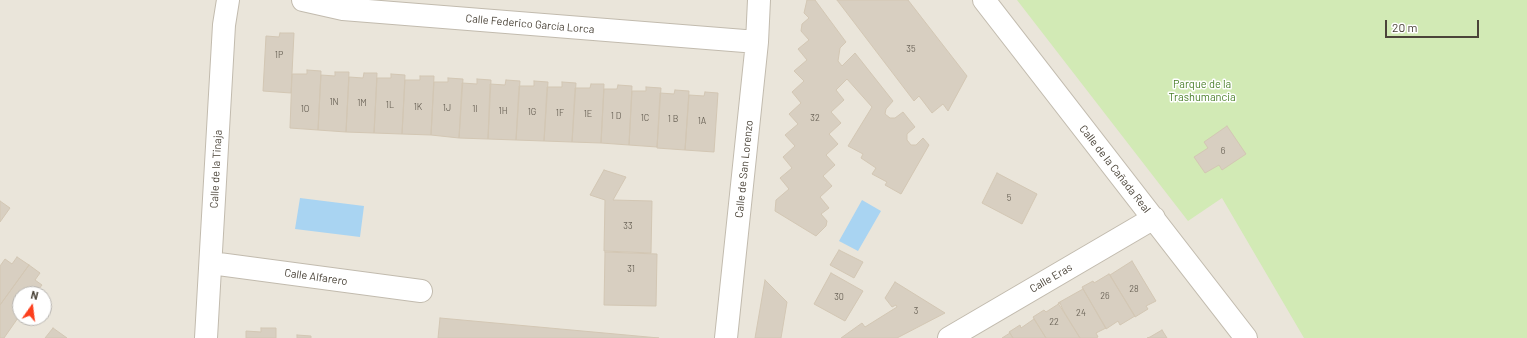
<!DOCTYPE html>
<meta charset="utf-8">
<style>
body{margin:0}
#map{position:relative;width:1527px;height:338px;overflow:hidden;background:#f6f3ec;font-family:Barlow,sans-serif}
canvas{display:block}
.north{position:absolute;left:12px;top:286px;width:40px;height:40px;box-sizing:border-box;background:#fff;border:1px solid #b7b4b0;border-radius:50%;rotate:14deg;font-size:11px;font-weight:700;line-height:16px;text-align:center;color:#4b4439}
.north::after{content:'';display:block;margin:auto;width:14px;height:18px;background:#fc3f1d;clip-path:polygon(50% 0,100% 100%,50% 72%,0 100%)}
.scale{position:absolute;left:1385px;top:20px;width:94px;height:18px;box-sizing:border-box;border:2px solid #4b4439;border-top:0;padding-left:5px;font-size:12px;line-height:14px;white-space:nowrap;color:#4b4439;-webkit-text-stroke:3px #fff;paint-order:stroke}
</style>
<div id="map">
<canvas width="1527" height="338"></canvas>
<div class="north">N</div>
<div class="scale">20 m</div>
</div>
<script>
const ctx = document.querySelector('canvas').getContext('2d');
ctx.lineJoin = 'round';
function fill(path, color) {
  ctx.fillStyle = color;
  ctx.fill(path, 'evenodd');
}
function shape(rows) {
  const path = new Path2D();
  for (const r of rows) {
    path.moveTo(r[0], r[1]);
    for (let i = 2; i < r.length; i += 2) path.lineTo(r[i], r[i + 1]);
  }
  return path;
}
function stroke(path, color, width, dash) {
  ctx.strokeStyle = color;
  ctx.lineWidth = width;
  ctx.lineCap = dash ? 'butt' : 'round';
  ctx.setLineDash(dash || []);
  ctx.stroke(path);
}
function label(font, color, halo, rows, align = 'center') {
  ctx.font = font + ' Barlow,sans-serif';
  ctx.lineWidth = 3;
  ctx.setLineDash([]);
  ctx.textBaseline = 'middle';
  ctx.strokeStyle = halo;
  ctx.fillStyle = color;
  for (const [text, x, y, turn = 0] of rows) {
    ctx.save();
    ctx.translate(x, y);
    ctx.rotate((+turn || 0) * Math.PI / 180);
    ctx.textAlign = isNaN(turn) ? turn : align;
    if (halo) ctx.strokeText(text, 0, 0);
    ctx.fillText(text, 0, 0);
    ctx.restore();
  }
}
fill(shape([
 [0,0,1527,0,1527,338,0,338],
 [20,294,44,294,44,318,20,318]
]), '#eae5da');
fill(shape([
 [1017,0,1527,0,1527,338,1304,338,1222,198,1188,221]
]), '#d2eab5');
fill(shape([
 [300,198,364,206,360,237,295,229],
 [862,200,881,211,858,251,839,241]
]), '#a9d4f2');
const building = shape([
 [807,0,815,0,846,42,840,48,838,61,842,66,855,53,893,101,886,109,885,114,890,118,895,118,903,112,915,127,907,134,907,140,911,145,916,145,923,138,929,145,901,194,885,185,887,182,872,174,876,168,861,158,863,154,848,146,872,107,847,79,836,90,844,100,831,112,841,123,829,134,838,144,826,155,835,165,823,176,832,186,820,197,829,208,821,214,827,221,826,226,816,236,775,211,776,200,789,189,780,178,792,168,783,157,795,146,785,135,798,124,789,114,801,103,792,92,804,81,794,71,807,60,798,49,809,40,801,31,802,24,809,18,804,13,807,0],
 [837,0,908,0,967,76,948,111,943,104,932,113,919,96,914,101,837,0],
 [280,33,294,33,291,93,263,91,266,36,279,37,280,33],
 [307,70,321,71,318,130,290,128,292,74,307,74,307,70],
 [335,72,349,72,346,132,318,130,321,75,335,76,335,72],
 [364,73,377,73,374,133,346,132,349,77,363,78,364,73],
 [391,74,405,75,402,134,374,133,377,78,391,78,391,74],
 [420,76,434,76,431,135,402,134,405,80,420,80,420,76],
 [448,78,463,79,459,138,431,135,434,82,448,82,448,78],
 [477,79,491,80,488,139,459,138,462,83,477,84,477,79],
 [506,80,520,81,516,140,488,139,490,84,505,85,506,80],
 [534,81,548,82,544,141,516,140,519,86,534,86,534,81],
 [562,82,576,83,572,142,544,141,547,87,562,87,562,82],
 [591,84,604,84,601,143,572,142,575,88,590,88,591,84],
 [618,85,632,86,629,145,601,143,604,89,617,89,618,85],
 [646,87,661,88,657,147,629,145,632,91,646,91,646,87],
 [675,90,689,91,685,150,657,148,660,93,674,94,675,90],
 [705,92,718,93,714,152,685,150,689,95,704,96,705,92],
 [1227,126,1246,154,1222,170,1219,165,1205,173,1194,157,1208,148,1204,142,1227,126],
 [604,170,626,177,613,200,652,201,651,253,604,251,605,200,590,195,604,170],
 [997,173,1037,194,1022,224,982,203,997,173],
 [0,201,10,208,0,222,0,201],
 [839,250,863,262,854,278,830,265,839,250],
 [605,252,657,254,656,306,604,305,605,252],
 [17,257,29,265,0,305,0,266,5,259,12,264,17,257],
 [1132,261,1156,301,1146,306,1148,309,1135,317,1110,275,1132,261],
 [29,265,40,273,35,280,42,285,35,294,20,294,20,315,4,338,0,338,0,305,29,265],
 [831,273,863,291,845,321,814,304,831,273],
 [1109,274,1135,316,1120,325,1118,321,1106,329,1082,287,1093,281,1094,283,1109,274],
 [765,280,787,302,781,338,755,338,765,280],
 [895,282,945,313,897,338,841,338,862,323,865,327,897,307,896,305,892,307,885,298,895,282],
 [1083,289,1106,328,1096,333,1098,337,1096,338,1080,338,1058,303,1083,289],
 [1060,303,1063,310,1080,338,1046,338,1033,317,1044,310,1046,312,1060,303],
 [440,318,659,338,438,338,440,318],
 [1034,319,1046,338,1013,338,1009,332,1020,325,1021,328,1034,319],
 [53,328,67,338,45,338,53,328],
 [261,328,276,328,276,338,246,338,246,331,261,332,261,328],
 [1162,330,1167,338,1147,338,1150,337,1162,330],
 [1010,333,1013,338,1002,338,1010,333],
 [297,335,311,336,311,338,297,338,297,335]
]);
fill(building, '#d8cfc1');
stroke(building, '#d3c7b4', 1);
const street = shape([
 [303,0,343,9,757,42],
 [984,0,1246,338],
 [211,263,421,291],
 [206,338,224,25,228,0],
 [726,338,757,42,759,0],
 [949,338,1154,218]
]);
stroke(street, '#c2bbae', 24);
stroke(street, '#fff', 22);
label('9px', '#6e675b', null, [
 ["35",911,49],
 ["1P",279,55],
 ["1N",334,102],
 ["1M",362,103],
 ["1L",390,105],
 ["1K",418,107],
 ["1J",447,108],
 ["1O",305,109],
 ["1I",475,109],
 ["1H",503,111],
 ["1G",532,112],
 ["1F",560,113],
 ["1E",588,114],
 ["1 D",616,116],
 ["1C",645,118],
 ["32",815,118],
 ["1 B",673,119],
 ["1A",702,121],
 ["6",1223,151],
 ["5",1009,198],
 ["33",628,226],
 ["31",631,269],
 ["28",1134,289],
 ["26",1105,296],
 ["30",839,297],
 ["3",916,311],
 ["24",1081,313],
 ["22",1054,322]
]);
label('11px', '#4b4439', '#fff', [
 ["Calle Federico García Lorca",530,24,5],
 ["Calle de la Tinaja",216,169,-87],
 ["Calle de San Lorenzo",744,169,-84],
 ["Calle de la Cañada Real",1115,169,52],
 ["Calle Alfarero",316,277,8],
 ["Calle Eras",1051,278,-30]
]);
label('11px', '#4a7f2a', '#fff', [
 ["Parque de la",1202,84],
 ["Trashumancia",1202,97]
]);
</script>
